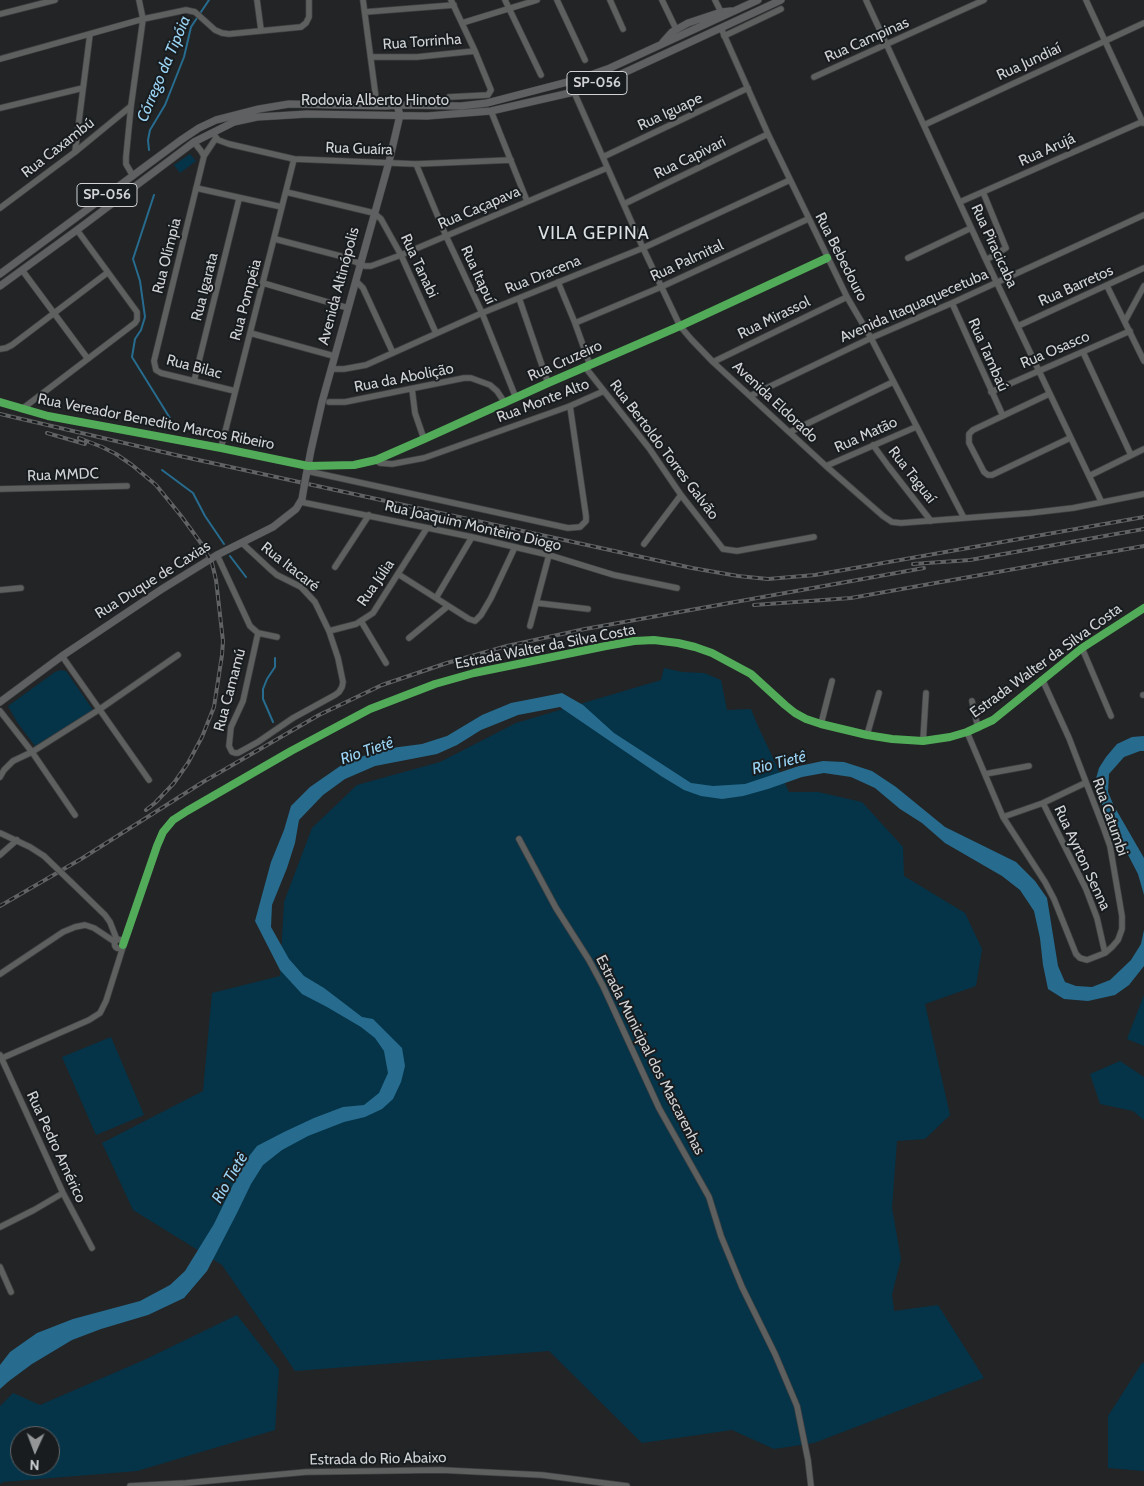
<!DOCTYPE html>
<meta charset="utf-8">
<style>
body{margin:0}
#map{position:relative;width:1144px;height:1486px;overflow:hidden;background:#222426;font-family:Cabin,sans-serif}
canvas{display:block}
.north{position:absolute;left:10px;top:1426px;width:50px;height:50px;box-sizing:border-box;background:#181c1e;border:1px solid #626567;border-radius:50%;rotate:182deg;font-size:14px;font-weight:700;line-height:20px;text-align:center;color:#d0d2d4}
.north::after{content:'';display:block;margin:auto;width:18px;height:22px;background:#939597;clip-path:polygon(50% 0,100% 100%,50% 72%,0 100%)}
</style>
<div id="map">
<canvas width="1144" height="1486"></canvas>
<div class="north">N</div>
</div>
<script>
const ctx = document.querySelector('canvas').getContext('2d');
ctx.lineJoin = 'round';
function fill(path, color) {
  ctx.fillStyle = color;
  ctx.fill(path, 'evenodd');
}
function shape(rows) {
  const path = new Path2D();
  for (const r of rows) {
    if (r.length === 3) {
      path.moveTo(r[0] + r[2], r[1]);
      path.arc(r[0], r[1], r[2], 0, 2 * Math.PI);
      continue;
    }
    path.moveTo(r[0], r[1]);
    for (let i = 2; i < r.length; i += 2) path.lineTo(r[i], r[i + 1]);
  }
  return path;
}
function stroke(path, color, width, dash) {
  ctx.strokeStyle = color;
  ctx.lineWidth = width;
  ctx.lineCap = dash ? 'butt' : 'round';
  ctx.setLineDash(dash || []);
  ctx.stroke(path);
}
function label(font, color, halo, rows, align = 'center') {
  ctx.font = font + ' Cabin,sans-serif';
  ctx.lineWidth = 4;
  ctx.setLineDash([]);
  ctx.textBaseline = 'middle';
  ctx.strokeStyle = halo;
  ctx.fillStyle = color;
  for (const [text, x, y, turn = 0] of rows) {
    ctx.save();
    ctx.translate(x, y);
    ctx.rotate((+turn || 0) * Math.PI / 180);
    ctx.textAlign = isNaN(turn) ? turn : align;
    if (halo) ctx.strokeText(text, 0, 0);
    ctx.fillText(text, 0, 0);
    ctx.restore();
  }
}
fill(shape([
 [190,154,196,161,180,173,174,165],
 [664,668,682,672,704,673,721,680,727,710,751,709,757,724,789,792,818,792,862,802,903,847,904,876,965,913,982,949,976,986,925,1004,950,1115,925,1139,897,1141,892,1208,901,1259,892,1294,894,1311,938,1305,984,1378,814,1443,774,1449,732,1430,642,1443,549,1351,295,1371,222,1265,133,1210,102,1143,203,1091,212,993,280,976,284,902,312,828,357,785,440,762,516,723,661,680],
 [61,670,66,671,93,710,35,746,17,722,8,706,55,672],
 [1144,995,1144,1046,1127,1039],
 [111,1037,144,1115,96,1135,62,1057],
 [1120,1061,1144,1077,1144,1120,1133,1111,1100,1104,1090,1074],
 [237,1315,279,1369,275,1430,137,1471,3,1482,0,1484,0,1406,13,1393,40,1405,144,1360],
 [20,1436,50,1436,50,1466,20,1466],
 [1142,1363,1144,1363,1144,1471,1108,1468,1108,1416]
]), '#053449');
fill(shape([
 [562,693,583,705,614,733,691,783,713,786,745,784,799,766,823,761,844,762,872,771,896,787,945,827,1016,862,1035,881,1047,898,1058,966,1065,982,1076,986,1092,987,1110,980,1131,960,1141,944,1144,930,1144,966,1129,985,1115,995,1088,1001,1064,999,1048,989,1043,965,1040,938,1034,911,1020,890,1002,876,945,843,922,823,900,809,875,788,851,777,824,773,802,777,768,789,743,796,722,799,701,796,684,790,661,776,560,707,518,715,501,722,481,730,457,745,437,754,375,766,345,779,323,795,299,820,295,843,287,868,272,905,271,927,289,959,304,976,324,988,362,1017,373,1019,402,1048,405,1066,401,1082,393,1099,382,1109,365,1117,344,1122,308,1136,282,1150,263,1165,251,1184,237,1213,207,1271,184,1298,148,1315,101,1329,72,1340,32,1364,9,1381,0,1389,0,1365,10,1352,37,1333,73,1319,140,1301,170,1285,185,1271,214,1224,243,1164,257,1146,284,1132,314,1118,343,1107,364,1105,379,1093,388,1073,384,1051,375,1038,361,1027,327,1007,302,994,280,970,255,921,271,862,284,830,291,806,310,787,346,762,384,749,422,744,447,736,482,715,511,703],
 [1144,736,1144,751,1140,751,1124,757,1109,774,1108,792,1114,806,1144,858,1144,895,1138,874,1101,803,1095,782,1099,768,1106,757,1117,744,1132,737]
]), '#276c8e');
stroke(shape([
 [149,150,148,140,150,130,165,105,184,57,191,27,209,0],
 [154,195,133,259,140,281,145,317,141,330,135,339,132,357,173,423],
 [162,470,193,493,205,516,224,544],
 [230,556,246,577],
 [273,722,263,699,263,689,267,679,275,667,275,658]
]), '#276c8e', 2);
const minor = shape([
 [257,0,261,30],
 [363,0,377,106],
 [505,0,541,75],
 [557,0,585,60],
 [610,0,623,29],
 [662,0,676,29],
 [715,0,721,12],
 [866,0,986,260,1101,501],
 [1086,0,1143,123],
 [365,12,454,5],
 [0,14,55,0],
 [462,23,537,0],
 [721,28,768,134,847,297,871,338,964,518],
 [724,36,781,9],
 [371,57,417,57,475,51],
 [0,59,143,19,186,10,195,12,215,30,222,33,229,34,301,27,306,23,309,17,309,0],
 [814,77,984,0],
 [574,92,643,248,680,326,691,339,713,362,826,466,883,516,892,522,901,523,1030,513,1073,508,1144,494],
 [438,106,449,97,488,95,491,90,475,51,451,0],
 [0,108,83,88],
 [491,111,527,201],
 [924,125,1144,23],
 [215,136,218,140,229,144,294,159,416,164,511,160],
 [216,138,204,156,154,361,156,370,161,373,235,391],
 [194,142,201,151,204,156],
 [75,152,90,34],
 [603,157,748,88],
 [416,164,446,236,482,313,516,398],
 [133,176,126,164,126,157,131,106,143,19,139,0],
 [196,188,282,207],
 [286,192,374,213,381,219,401,255,436,333],
 [983,192,1006,248,986,260],
 [960,202,1144,121],
 [624,204,768,134],
 [0,208,75,152,131,106],
 [275,239,344,257,365,266,371,266,401,255,607,168],
 [908,258,971,228],
 [22,270,88,359],
 [356,281,363,288,393,353],
 [558,282,575,323,590,365],
 [263,283,348,308],
 [1107,286,1144,361],
 [519,298,548,383],
 [952,303,1003,416],
 [1125,321,1144,286],
 [575,323,661,287,808,219],
 [1018,326,1144,268],
 [250,333,334,356],
 [0,349,6,348,12,345,107,273],
 [1083,352,1131,455],
 [713,362,847,297],
 [585,367,649,448,681,495,723,549,737,551,814,537],
 [331,369,344,369,366,365,482,313,643,248,790,180],
 [194,381,239,199],
 [412,389,415,413,424,439],
 [991,392,1130,331],
 [1049,394,973,430,969,434,969,443,984,472,988,475,992,475,1070,438],
 [750,396,871,338,952,303,1144,215],
 [0,402,48,416,221,448,308,466,354,465,376,460,424,439,548,383,680,326,827,258],
 [329,402,345,402,464,378,471,378,490,385,497,391,505,403],
 [22,409,135,323,137,320,137,312,77,230],
 [790,432,893,382],
 [873,445,889,467,931,521],
 [221,448,294,159],
 [376,460,380,463,392,464,424,458,570,406,604,391],
 [826,466,916,427],
 [307,471,568,528,580,527,586,521,586,516,570,406],
 [1089,476,1144,449],
 [0,489,127,486],
 [301,502,472,537,549,555,614,575,677,588],
 [242,543,270,569,277,575,301,587,315,602,329,631,338,658,343,682,342,687,339,692,335,695,293,718,258,742,238,753,235,753,232,752,229,746,231,727,243,701,258,633],
 [644,544,681,495],
 [217,555,250,626,258,633,277,637],
 [335,567,369,515],
 [398,574,469,619,475,621,481,615,491,598,515,547],
 [0,590,21,588],
 [436,598,472,537],
 [537,603,588,609],
 [361,621,386,663],
 [530,626,549,555],
 [329,631,356,624,373,613,427,528],
 [409,638,448,606],
 [1082,648,1111,716],
 [62,656,149,780],
 [1143,695,1144,695],
 [972,701,978,728],
 [0,711,32,752,75,815],
 [821,724,832,681],
 [967,732,1003,817,1045,882,1054,899,1076,954,1080,958,1087,960,1105,953,1112,947,1118,940,1122,929,1122,916,1110,846,1104,829,1069,738,1043,681],
 [867,735,879,693],
 [923,741,926,693],
 [985,774,1029,766],
 [0,777,4,770,13,761,32,752,100,709,178,655],
 [1043,803,1086,889,1097,918,1105,953],
 [1003,817,1043,803,1085,783],
 [0,833,30,847,44,856],
 [519,839,556,908,589,960,603,986,659,1108,709,1197,721,1236,742,1287,775,1354,797,1406,808,1460,811,1486],
 [0,855,17,840],
 [71,882,105,915,110,922,117,940],
 [119,944,4.5],
 [123,945,157,846,163,832,173,820,187,811,291,751,370,709,435,684,474,673,606,646,634,641,654,640,678,643,695,647,712,653,751,674,785,705,795,713,806,719,821,724,867,735,892,739,923,741,950,737,967,732,993,720,1082,648,1144,608],
 [0,974,63,932,75,927,85,925,94,928,115,942],
 [0,1055,63,1193,92,1248],
 [0,1059,89,1020,100,1013,106,1001,123,947],
 [0,1227,34,1210,63,1193],
 [0,1267,11,1292],
 [130,1486,186,1483,306,1472,441,1470,542,1475,627,1486]
]);
const major = shape([
 [663,42,672,32,688,23,721,12,731,11],
 [0,274,181,140,199,128,216,120,259,109,289,104,386,106,397,105,461,106,487,103,579,79,610,68,758,0],
 [0,286,77,230,194,142,234,122,257,117,275,116,307,114,427,116,491,111,574,92,617,76,781,0],
 [306,476,311,450,322,402,389,162,400,115,397,105],
 [0,702,62,656,162,589,217,555,273,527,296,509,302,499]
]);
stroke(minor, '#3f4041', 7);
stroke(major, '#3f4041', 8);
stroke(minor, '#5e6060', 5.5);
stroke(major, '#5e6062', 7);
const rail = shape([
 [0,414,180,456,692,568,738,576,768,579,815,575,1144,517],
 [47,433,85,444],
 [79,438,102,447,116,454,132,465,156,485,182,517,203,546,212,563,216,580,223,641,222,655,214,707,202,737,188,763,174,783,155,803,146,810],
 [913,564,970,560,1144,529],
 [754,605,851,598,1144,546],
 [0,906,81,859,203,782,319,715,382,685,447,663,507,646,585,629,924,568]
]);
stroke(rail, '#616263', 4);
stroke(rail, '#181c1e', 2, [5.5]);
const minorBridge = shape([
 [44,856,71,882]
]);
const majorBridge = shape([
 [302,499,306,476]
]);
stroke(minorBridge, '#3f4041', 7, []);
stroke(majorBridge, '#3f4041', 8, []);
stroke(minorBridge, '#5e6060', 5.5);
stroke(majorBridge, '#5e6062', 7);
stroke(shape([
 [0,402,48,416,221,448,308,466,354,465,376,460,424,439,548,383,680,326,827,258],
 [123,945,157,846,163,832,173,820,187,811,291,751,370,709,435,684,474,673,606,646,634,641,654,640,678,643,695,647,712,653,751,674,785,705,795,713,806,719,821,724,867,735,892,739,923,741,950,737,967,732,993,720,1082,648,1144,608]
]), '#51ab58', 8);
for (const [x, y, w] of [
 [597,83,60],
 [107,195,60]
]) {
  const box = new Path2D();
  box.roundRect(x - w / 2, y - 11.5, w, 23, 4);
  ctx.fillStyle = '#181c1e';
  ctx.fill(box);
  stroke(box, '#d0d2d4', 1);
}
label('bold 14px', '#d0d2d4', null, [
 ["SP-056",597,83],
 ["SP-056",107,195]
]);
label('15px', '#d0d2d4', '#181c1e', [
 ["Rua Campinas",867,40,-24],
 ["Rua Torrinha",422,42,-4],
 ["Rua Jundiaí",1029,62,-25],
 ["Rodovia Alberto Hinoto",375,101],
 ["Rua Iguape",670,112,-25],
 ["Rua Caxambú",58,148,-38],
 ["Rua Guaíra",359,149,2],
 ["Rua Arujá",1047,150,-24],
 ["Rua Capivari",690,158,-26],
 ["Rua Caçapava",479,208,-23],
 ["Rua Piracicaba",994,246,65],
 ["Rua Olímpia",167,256,-76],
 ["Rua Bebedouro",841,257,63],
 ["Rua Palmital",687,261,-25],
 ["Rua Tanabi",419,266,65],
 ["Rua Itapuí",478,275,65],
 ["Rua Dracena",543,275,-22],
 ["Avenida Altinópolis",339,286,-75],
 ["Rua Barretos",1076,286,-24],
 ["Rua Igarata",205,287,-76],
 ["Rua Pompéia",246,300,-75],
 ["Avenida Itaquaquecetuba",914,306,-24],
 ["Rua Mirassol",774,318,-26],
 ["Rua Osasco",1055,350,-23],
 ["Rua Tambaú",988,355,66],
 ["Rua Cruzeiro",565,361,-24],
 ["Rua Bilac",194,367,15],
 ["Rua da Abolição",404,378,-11],
 ["Rua Monte Alto",543,401,-21],
 ["Avenida Eldorado",775,402,43],
 ["Rua Vereador Benedito Marcos Ribeiro",156,422,11],
 ["Rua Matão",866,435,-24],
 ["Rua Bertoldo Torres Galvão",664,450,53],
 ["Rua MMDC",63,475,-2],
 ["Rua Taguaí",912,475,52],
 ["Rua Joaquim Monteiro Diogo",473,526,13],
 ["Rua Itacaré",290,567,38],
 ["Rua Duque de Caxias",153,580,-32],
 ["Rua Júlia",376,583,-55],
 ["Estrada Walter da Silva Costa",545,647,-11],
 ["Estrada Walter da Silva Costa",1046,661,-36],
 ["Rua Camamú",230,690,-75],
 ["Rua Catumbi",1110,817,71],
 ["Rua Ayrton Senna",1082,858,65],
 ["Estrada Municipal dos Mascarenhas",650,1055,63],
 ["Rua Pedro Américo",56,1147,65],
 ["Estrada do Rio Abaixo",378,1459,-1]
]);
label('italic 16px', '#9ad3f4', '#181c1e', [
 ["Córrego da Tipóia",164,69,-67],
 ["Rio Tietê",367,751,-19],
 ["Rio Tietê",779,763,-14],
 ["Rio Tietê",230,1178,-60]
]);
ctx.letterSpacing = '1px';
label('18px', '#dae0e3', '#181c1e', [
 ["VILA GEPINA",594,234]
]);
ctx.letterSpacing = '0px';
</script>
